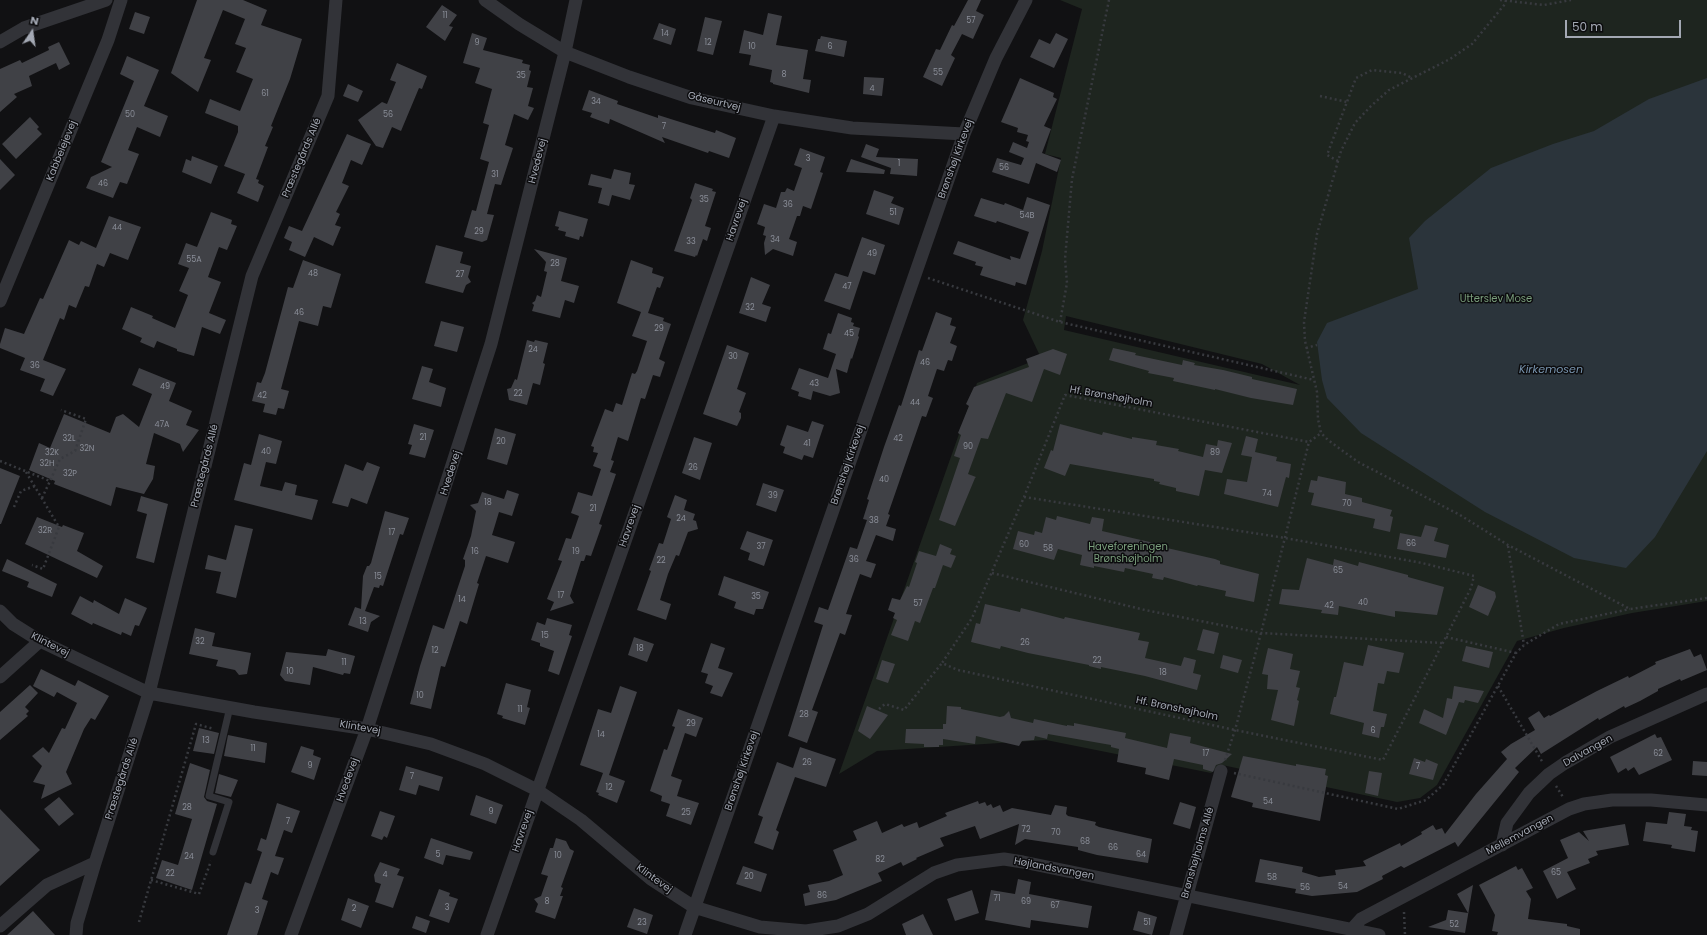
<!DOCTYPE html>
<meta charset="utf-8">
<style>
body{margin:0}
#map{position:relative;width:1707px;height:935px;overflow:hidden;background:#111113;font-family:Poppins,sans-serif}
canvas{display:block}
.north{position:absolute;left:12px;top:12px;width:40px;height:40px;-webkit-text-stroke:3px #0c0c0e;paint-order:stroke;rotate:13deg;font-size:11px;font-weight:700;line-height:16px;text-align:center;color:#a3a8b3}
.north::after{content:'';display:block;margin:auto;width:14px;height:18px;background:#a3a8b3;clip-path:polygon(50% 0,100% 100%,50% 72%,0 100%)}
.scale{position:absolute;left:1565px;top:20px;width:116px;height:18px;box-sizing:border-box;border:2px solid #a3a8b3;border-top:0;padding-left:5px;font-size:12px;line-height:14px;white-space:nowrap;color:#a3a8b3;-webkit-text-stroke:3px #0c0c0e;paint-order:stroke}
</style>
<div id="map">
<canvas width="1707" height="935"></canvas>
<div class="north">N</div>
<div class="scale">50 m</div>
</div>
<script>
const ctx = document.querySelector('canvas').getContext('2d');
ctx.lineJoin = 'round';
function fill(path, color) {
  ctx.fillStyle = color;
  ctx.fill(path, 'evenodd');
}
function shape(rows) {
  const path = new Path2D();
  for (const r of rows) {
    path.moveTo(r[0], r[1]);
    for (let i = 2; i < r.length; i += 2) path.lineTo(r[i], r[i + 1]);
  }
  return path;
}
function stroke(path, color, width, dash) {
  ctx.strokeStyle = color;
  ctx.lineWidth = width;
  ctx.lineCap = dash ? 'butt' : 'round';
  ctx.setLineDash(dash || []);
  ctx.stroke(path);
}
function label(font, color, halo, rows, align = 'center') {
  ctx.font = font + ' Poppins,sans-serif';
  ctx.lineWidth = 3;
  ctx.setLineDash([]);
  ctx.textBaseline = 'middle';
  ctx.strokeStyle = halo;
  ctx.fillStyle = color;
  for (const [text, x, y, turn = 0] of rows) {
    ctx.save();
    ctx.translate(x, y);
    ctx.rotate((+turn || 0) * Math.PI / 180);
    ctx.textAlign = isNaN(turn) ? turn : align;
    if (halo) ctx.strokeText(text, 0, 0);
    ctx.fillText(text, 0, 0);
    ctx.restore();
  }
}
fill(shape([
 [1060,0,1707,0,1707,601,1632,613,1564,628,1517,641,1437,785,1420,798,1397,802,1222,765,1211,773,1046,740,877,751,839,774,977,383,1041,358,1023,320,1042,251,1061,158,1045,154,1082,9],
 [1066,316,1262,364,1300,385,1064,330]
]), '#1e251f');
fill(shape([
 [1707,78,1707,451,1655,537,1626,568,1574,558,1485,512,1361,433,1327,398,1322,380,1317,342,1327,323,1418,289,1409,238,1425,221,1491,168,1553,144,1594,131,1649,99]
]), '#2b343b');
fill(shape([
 [197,0,243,0,267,10,261,25,302,39,290,79,271,126,273,127,265,146,268,147,256,179,259,180,258,183,264,186,258,202,237,193,245,174,224,166,238,132,238,126,205,113,210,99,240,111,253,79,236,72,246,48,235,44,245,19,223,10,204,58,211,60,198,92,171,73],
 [968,0,981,0,976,11,984,15,973,39,962,34,951,55,955,58,942,86,923,77,936,49,940,50,952,25,954,26],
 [442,5,457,15,449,26,453,27,445,41,426,27],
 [135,12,150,17,144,34,129,29],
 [768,13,782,16,776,45,808,50,803,79,811,80,809,93,773,84,773,83,770,82,772,70,749,65,751,55,739,53,744,30,763,35],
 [705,17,722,21,713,55,697,51],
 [659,23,676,29,671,45,653,39],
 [472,33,487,38,483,50,523,60,522,63,530,65,529,70,531,71,527,87,533,88,528,106,534,108,528,120,514,114,505,145,513,148,501,185,495,184,487,214,494,215,487,240,482,242,464,237,472,210,476,211,489,162,480,159,489,125,483,123,492,89,475,83,480,68,463,63],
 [1056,33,1068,39,1054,68,1030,57,1039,39,1050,44],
 [821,36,847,41,844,57,815,51,818,39,820,39],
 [59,42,70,64,59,70,56,63,29,76,32,86,14,94,17,97,0,112,0,69,20,60,22,63,49,50,48,47],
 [127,56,159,70,144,106,168,116,160,137,137,127,128,150,139,154,127,184,120,182,113,198,86,188,91,177,112,167,101,162,134,81,120,74],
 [397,63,427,76,422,89,419,88,401,131,392,127,383,148,376,146,358,120,382,102,387,104,396,82,390,80],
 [864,77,884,78,882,96,863,94],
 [1020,78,1054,93,1053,97,1057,99,1044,126,1051,129,1042,153,1061,160,1057,172,1036,163,1029,184,992,172,997,158,1021,165,1024,158,1009,152,1013,142,1027,148,1029,142,1026,141,1028,135,1017,132,1018,128,1001,122],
 [348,84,363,91,358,102,343,96],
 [589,90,618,101,617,104,658,118,658,115,715,133,716,130,736,138,729,158,709,151,708,153,662,137,665,143,610,119,609,124,590,117,592,113,582,110],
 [30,117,39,127,37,129,42,134,16,159,2,144],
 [347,134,371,144,362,165,351,160,342,183,349,186,336,212,340,214,335,225,341,227,333,246,314,237,305,257,289,250,292,242,284,238,289,226,302,231],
 [866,144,879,149,876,157,918,159,917,176,890,174,891,168,861,157],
 [800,148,825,157,820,172,823,173,811,209,803,206,800,216,797,216,789,239,797,242,793,256,773,249,765,255,764,243,766,236,763,235,765,227,757,224,764,204,776,208,781,192,785,192,787,188,794,191,802,168,794,165],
 [192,156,218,166,211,184,182,172,186,159,191,161],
 [0,159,15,175,0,190],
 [851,159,885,170,884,174,846,172],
 [614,169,631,173,629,184,635,185,630,200,612,195,609,206,598,203,602,188,588,185,591,174,611,179],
 [695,183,713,189,712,191,716,192,705,226,711,228,707,241,703,239,697,256,696,255,695,257,674,251,692,200,690,198],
 [874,190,894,197,891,203,904,208,899,225,866,214],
 [1027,197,1050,205,1026,285,1016,282,1015,286,980,275,983,267,975,265,976,262,953,254,958,241,1011,260,1010,256,1020,259,1029,232,997,221,996,223,974,216,981,198,1004,205,1005,203,1023,210],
 [559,211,588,219,583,237,580,236,579,240,565,236,566,232,558,230,559,227,555,226],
 [211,212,232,220,231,224,237,226,227,250,219,247,208,277,221,282,209,313,226,320,220,334,202,327,194,356,177,351,177,349,157,341,154,348,140,342,142,338,122,329,131,307,153,316,152,318,175,328,188,295,179,291,189,268,178,264,186,243,197,247],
 [109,216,141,227,128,260,110,253,104,267,97,264,89,287,85,286,76,308,69,305,64,320,60,318,43,360,66,369,53,396,40,391,45,379,20,370,25,358,0,348,0,344,5,328,24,334,40,298,43,299,69,240,79,245,81,241,96,248],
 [862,237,885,245,875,275,863,271,850,310,824,301,835,273,848,277],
 [436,245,463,252,460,263,471,266,468,277,471,282,466,285,463,293,425,283],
 [534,249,567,258,561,281,579,286,574,303,565,300,560,318,532,311,534,305,532,303,535,301,537,295,541,297,547,272,544,271,546,262],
 [303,260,341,274,331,308,323,306,318,326,299,321,281,389,289,391,284,409,278,408,276,415,263,412,265,404,252,401,257,382,261,383,265,373,288,287,293,288],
 [631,260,653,268,652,273,664,277,660,288,657,287,648,313,664,318,663,321,671,324,659,359,665,362,660,377,653,375,645,399,641,398,628,441,618,437,611,460,614,461,610,472,616,474,599,524,602,525,591,556,586,555,584,561,581,561,570,596,574,603,550,611,554,602,547,599,562,561,558,560,566,538,571,539,579,516,571,513,578,492,592,496,601,469,593,466,598,453,593,452,594,447,591,446,605,409,613,412,616,403,622,405,632,373,635,374,637,371,647,341,632,336,641,312,617,303],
 [751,277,770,285,762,304,771,307,766,322,739,313],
 [936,312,952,318,950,325,956,327,950,343,957,346,952,361,948,360,944,371,937,369,928,396,933,398,926,417,922,416,888,514,890,515,886,526,896,529,893,541,876,535,866,561,876,564,871,578,860,574,846,614,852,615,845,635,840,633,812,710,818,712,807,743,788,736,823,625,814,622,819,607,828,610,850,547,857,549,867,520,863,519,869,500,867,499,884,447,899,405,901,406,919,350,922,351],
 [838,313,852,318,851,322,854,323,853,326,860,328,858,336,859,337,852,359,851,358,847,373,836,369,840,393,830,396,813,391,811,400,798,396,799,392,791,389,799,368,828,378,836,354,823,349,828,333,831,334],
 [441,321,464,327,457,352,434,346],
 [527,340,534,342,535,340,548,343,543,363,545,364,540,385,533,383,527,405,509,400,507,389,511,388,515,379,517,380],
 [727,345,749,353,737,389,746,393,739,412,741,413,741,418,737,426,703,414],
 [1113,348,1136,353,1135,355,1182,365,1183,360,1195,363,1194,365,1223,370,1252,377,1252,379,1297,389,1293,405,1251,398,1215,389,1215,390,1173,381,1174,378,1148,373,1149,371,1109,360],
 [1053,349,1067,354,1060,375,1044,369,1032,402,1006,393,988,439,981,438,968,474,976,477,975,478,955,526,939,520,960,458,954,456,961,435,958,433,969,406,966,404,974,387,1029,367,1026,359],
 [422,366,433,369,429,382,446,388,441,407,412,399],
 [139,368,176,383,169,401,192,411,186,425,199,430,183,452,180,444,154,433,146,464,155,466,153,479,144,494,116,487,111,506,54,484,55,481,29,470,39,443,50,448,64,414,110,433,116,417,123,414,139,427,152,394,132,385],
 [812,421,824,425,813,458,804,455,802,460,783,453,785,447,780,445,787,425,808,432],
 [414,424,434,430,425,458,409,454,412,445,408,444],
 [1060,424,1102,435,1103,432,1132,439,1132,437,1157,441,1156,445,1179,449,1178,451,1203,457,1206,444,1217,446,1218,440,1232,443,1222,473,1205,470,1199,496,1176,491,1176,488,1159,484,1160,482,1154,481,1154,479,1070,464,1065,476,1044,468,1051,450,1053,451],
 [495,428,516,434,507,465,487,459],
 [259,434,282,441,276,464,266,462,260,486,282,491,285,482,297,485,295,495,318,500,312,520,234,500,244,463,251,465],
 [1246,436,1258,439,1255,452,1277,457,1276,461,1291,464,1289,478,1286,477,1278,507,1224,494,1227,479,1247,482,1252,457,1241,455],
 [694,437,712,443,700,480,682,473],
 [367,462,380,467,367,504,351,498,348,507,332,503,345,464,363,471],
 [0,468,20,476,1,524,0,524],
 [1318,476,1346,482,1345,494,1362,498,1362,502,1392,510,1390,516,1393,517,1390,532,1373,528,1375,519,1311,505,1314,493,1308,492,1311,480,1317,481],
 [763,483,784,490,776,512,756,505],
 [507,490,519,494,512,516,499,512,492,535,515,542,508,563,486,556,477,583,479,584,467,624,460,621,445,667,441,666,431,709,410,704,420,666,433,625,444,629,465,566,465,560,463,559,471,536,476,511,470,505,478,503,482,492,504,499],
 [675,495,687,500,684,510,695,514,693,520,696,521,698,529,688,532,679,556,676,555,668,574,660,600,671,604,666,620,637,610,651,571,649,570,659,543,663,544,671,519,667,517],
 [141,496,168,504,154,563,136,558,147,514,137,511],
 [385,511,409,518,403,535,400,534,383,586,380,585,379,588,374,587,365,611,380,616,371,622,368,632,348,625,355,607,361,609,363,576,367,566,369,566,371,563],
 [1057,516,1090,524,1092,517,1104,519,1102,531,1167,546,1167,548,1215,559,1220,561,1220,564,1259,574,1254,602,1225,596,1226,591,1198,585,1197,586,1164,577,1163,580,1152,578,1153,574,1125,568,1124,572,1094,566,1094,568,1080,565,1082,555,1058,549,1054,560,1013,549,1018,531,1034,535,1035,531,1042,533,1046,517,1056,520],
 [37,517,62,527,63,525,84,533,77,551,103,566,97,578,25,544],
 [235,525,253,529,236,598,216,593,221,572,205,569,208,555,226,560],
 [1425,525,1438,528,1434,541,1449,545,1446,558,1397,549,1400,533,1421,537],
 [747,531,773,540,764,566,748,560,750,553,740,549],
 [940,544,952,549,950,554,956,556,951,568,943,565,935,588,933,588,920,623,915,621,908,641,891,635,897,620,893,618,895,613,888,610,892,598,900,600,907,586,909,587,917,563,915,562,919,551,936,556],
 [1307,558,1333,565,1334,559,1358,566,1359,562,1408,575,1408,577,1444,587,1437,615,1395,611,1395,617,1339,606,1338,615,1321,613,1322,610,1279,604,1282,589,1299,590],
 [7,559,57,584,52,597,27,587,29,582,2,571],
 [724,576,769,592,763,609,756,609,754,615,734,608,736,602,718,595],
 [1478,585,1495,592,1496,597,1488,616,1469,607],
 [80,596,93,603,94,600,119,614,125,598,147,608,139,626,135,625,131,636,122,632,121,635,93,623,92,625,71,614],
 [985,604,1020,612,1021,608,1064,619,1065,617,1140,633,1138,640,1149,642,1145,658,1181,666,1184,657,1196,660,1193,673,1201,675,1197,690,1145,676,1101,667,1101,669,1089,666,1089,665,1028,653,1001,646,1000,649,971,642,976,623,980,624],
 [547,618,572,625,569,635,572,636,559,675,548,671,554,651,540,646,540,643,531,640,537,622,545,625],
 [195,628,215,633,212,646,251,653,247,674,239,675,235,670,216,666,218,660,189,654],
 [1203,629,1219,633,1214,654,1197,650],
 [634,637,654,644,647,662,628,655],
 [711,643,725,648,718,668,733,673,722,697,710,693,713,686,705,683,708,674,701,672],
 [1368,645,1404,653,1399,673,1387,671,1384,684,1378,683,1373,711,1387,714,1384,727,1381,727,1379,738,1362,734,1364,723,1330,714,1334,697,1336,697,1344,662,1363,666],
 [1466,646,1493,652,1489,668,1462,661],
 [1268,648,1293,654,1290,669,1300,671,1296,687,1300,688,1297,700,1299,701,1294,726,1271,720,1278,690,1267,689,1268,675,1262,674],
 [328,649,355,656,350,674,344,673,343,675,313,667,310,685,285,681,280,675,286,652,326,656],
 [1690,649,1694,657,1701,654,1707,670,1681,681,1680,679,1658,689,1658,691,1640,701,1625,708,1624,706,1599,720,1598,718,1541,754,1537,747,1515,768,1519,772,1458,847,1455,842,1404,868,1401,866,1382,876,1383,879,1357,892,1312,896,1295,893,1296,889,1255,882,1260,859,1303,867,1302,872,1319,877,1336,875,1335,870,1366,866,1363,861,1400,843,1401,846,1422,834,1421,832,1433,825,1436,830,1442,828,1445,834,1476,794,1507,759,1501,752,1511,744,1535,730,1528,718,1539,711,1544,718,1549,715,1550,716,1597,691,1628,676,1629,678,1656,664,1655,662],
 [1223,655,1242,660,1238,673,1220,668],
 [882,660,895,664,888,683,876,679],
 [41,669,75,686,78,680,109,696,95,720,91,718,84,729,66,772,72,784,41,799,45,785,33,782,42,766,32,756,43,747,49,753,62,728,65,729,77,703,57,692,54,697,33,686],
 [506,683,531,690,527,707,530,708,525,725,502,718,503,716,497,714],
 [30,685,38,693,25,707,29,711,26,714,28,716,0,740,0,712],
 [620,686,637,692,609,775,625,781,617,803,598,795,599,793,596,792,603,773,580,765,598,709,611,713],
 [1454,686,1484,691,1478,703,1465,700,1464,703,1459,702,1446,735,1419,723,1424,709,1443,718,1447,698,1452,699],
 [867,706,888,715,870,739,858,731],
 [947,706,961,707,961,709,1000,717,1004,716,1009,711,1011,718,1033,723,1034,719,1067,726,1067,725,1074,726,1074,723,1126,733,1125,738,1167,748,1170,733,1191,737,1190,743,1232,754,1222,763,1216,765,1213,772,1203,769,1203,765,1174,759,1169,780,1145,774,1146,768,1117,762,1119,749,1111,747,1111,745,1048,734,1047,739,1035,736,1034,740,1022,741,1019,746,976,736,975,744,943,739,943,745,939,745,939,747,924,747,924,744,905,743,906,729,943,729,943,724,946,724],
 [678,709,703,718,696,737,685,733,671,776,682,780,677,796,699,803,691,825,666,816,670,804,661,801,662,796,650,791,664,749,667,750,675,727,672,726],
 [199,728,219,733,214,754,193,751],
 [1655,734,1657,738,1661,737,1672,760,1639,775,1634,767,1628,771,1626,768,1618,773,1610,757],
 [228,735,267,743,265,763,224,756],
 [301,746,314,750,313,755,321,758,314,780,291,772],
 [800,747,836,759,826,787,795,777,776,830,779,832,773,850,754,843,763,817,758,815,777,762,793,768],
 [1243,756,1296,766,1296,764,1326,769,1325,775,1328,776,1320,821,1252,807,1253,803,1231,797],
 [1414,758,1425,762,1426,759,1438,764,1433,780,1409,774],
 [1693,761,1707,762,1707,776,1692,775],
 [190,763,210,770,204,797,207,801,217,804,192,890,156,878,162,860,178,865,192,819,175,814],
 [406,766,443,777,439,791,419,785,416,795,399,790],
 [1369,771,1382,773,1378,796,1365,793],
 [219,774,238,780,231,797,215,793],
 [476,795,503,805,496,824,470,815],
 [59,797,74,814,59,826,44,809],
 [978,801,979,804,985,802,987,806,991,804,993,808,1000,805,1003,812,1012,808,1051,815,1055,805,1067,807,1066,814,1068,816,1096,822,1095,825,1099,827,1152,839,1148,863,1097,855,1078,850,1078,847,1025,839,1015,845,1019,824,980,839,975,826,940,838,944,846,916,858,917,859,903,866,901,862,878,873,882,881,836,900,805,906,803,894,810,892,808,885,829,881,843,875,833,850,857,840,853,831,877,821,882,833,902,824,904,827,917,822,919,828,947,816,945,813],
 [1180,802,1196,807,1190,829,1173,824],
 [277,803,300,811,292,833,284,830,275,856,284,858,278,875,271,872,262,899,268,901,257,935,227,935,245,882,251,884,262,852,257,850,261,838,266,840],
 [0,809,40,850,0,886],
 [380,811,395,816,387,838,384,836,382,840,371,836],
 [1669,812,1686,814,1684,826,1692,827,1691,830,1698,831,1695,852,1671,848,1672,845,1643,841,1646,822,1667,824],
 [1625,824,1629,845,1596,851,1598,855,1588,859,1590,863,1567,872,1576,889,1557,899,1543,871,1568,858,1560,840,1579,832,1589,841,1583,831],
 [431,838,473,852,470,860,446,855,443,865,424,858],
 [556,838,566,841,570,849,574,851,561,887,563,888,560,896,563,896,555,919,535,912,538,904,534,899,541,896,548,876,541,874,550,848,553,848],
 [380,862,400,869,397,875,404,877,393,908,375,902,381,884,375,882,374,875],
 [743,866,767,874,761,892,736,884],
 [1516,866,1518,870,1522,868,1533,888,1526,891,1531,899,1528,919,1567,924,1567,926,1580,929,1580,935,1497,935,1498,932,1492,931,1495,915,1479,885],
 [1018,879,1031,882,1029,894,1092,906,1088,928,1031,920,1030,928,985,920,991,890,1015,894],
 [1473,885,1465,933,1428,927,1446,920,1448,910,1468,913,1457,894],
 [439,889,450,893,449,896,458,899,449,923,429,916],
 [972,890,979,913,955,921,947,899],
 [348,898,369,906,361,928,341,920],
 [634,908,653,915,647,934,627,927],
 [33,911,55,935,7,935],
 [1138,911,1157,917,1152,935,1133,930],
 [923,914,933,935,906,935,902,924],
 [416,916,430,921,426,933,412,928]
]), '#404146');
stroke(shape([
 [1500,0,1544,5,1571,0],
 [1506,0,1505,4,1472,44,1450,59,1389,90,1371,106,1355,123,1341,151,1317,234,1304,322,1305,341,1317,392,1318,419,1321,433,1328,440,1358,462,1460,515,1508,545,1630,609,1707,598],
 [1320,96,1347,102],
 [1338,161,1327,155,1356,78,1372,70,1402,73,1412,78],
 [928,278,1060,322,1314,380],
 [1060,322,1067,283,1065,259,1072,179,1109,0],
 [1306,348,1317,345],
 [0,461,50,481,60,459,75,451,86,419,61,410],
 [26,472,59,527,43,569,32,565],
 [1024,497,1285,538,1422,563,1474,576,1471,588,1383,760,1235,730,958,670,942,663,972,618,1024,497,1065,395,1309,442],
 [42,498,50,481],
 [14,507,21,491,35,486],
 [1508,546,1524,645],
 [992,573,1145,610,1261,633,1442,643],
 [1446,637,1516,653],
 [1498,686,1543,763],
 [879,709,885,704,904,710,942,663],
 [1225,760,1235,730,1261,633,1309,442,1321,433],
 [1234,773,1398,809,1426,800,1443,785,1516,653,1524,645,1559,624,1630,609],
 [1556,786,1563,797],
 [151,880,199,894,211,861],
 [1404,912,1405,935],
 [139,922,196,724,214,729]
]), '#383a3f', 2.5, [2, 3]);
stroke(shape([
 [213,852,229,802,209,796,230,707]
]), '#323338', 7);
stroke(shape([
 [485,0,519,24,565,52,629,77,692,98,774,116,852,128,964,134],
 [0,42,24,28,106,0],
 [0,301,108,40,121,0],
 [0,611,13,624,40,641,149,693,254,712,367,729,431,744,485,764,537,790,581,820,651,879,694,907,760,927,806,931,838,926,868,914,934,873,957,865,1004,859,1023,862,1379,935],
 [0,677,40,641],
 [1502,845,1507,823,1529,793,1549,774,1565,763,1610,737,1707,694],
 [0,926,47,885,95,863],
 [1351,930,1361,919,1569,809,1584,804,1612,800,1651,800,1707,805],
 [76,935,77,923,95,863,149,693,252,276,328,96,336,0],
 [291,935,367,729,491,344,565,52,576,0],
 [487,935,774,116],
 [685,935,964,134,996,58,1026,0],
 [1176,935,1221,771]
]), '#323338', 13);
label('8px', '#8a8e98', null, [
 ["11",445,16],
 ["57",971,21],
 ["14",665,34],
 ["9",477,43],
 ["12",708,43],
 ["10",752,47],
 ["6",830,47],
 ["55",938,73],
 ["8",784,75],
 ["35",521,76],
 ["4",872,89],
 ["61",265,94],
 ["34",596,102],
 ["50",130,115],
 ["56",388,115],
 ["7",664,127],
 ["3",808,159],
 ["1",899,164],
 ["56",1004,168],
 ["31",495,175],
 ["46",103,184],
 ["35",704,200],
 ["36",788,205],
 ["51",893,213],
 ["54B",1027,216],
 ["44",117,228],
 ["29",479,232],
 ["34",775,240],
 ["33",691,242],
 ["49",872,254],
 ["55A",194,260],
 ["28",555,264],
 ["48",313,274],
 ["27",460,275],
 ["47",847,287],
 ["32",750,308],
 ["46",299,313],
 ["29",659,329],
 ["45",849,334],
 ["24",533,350],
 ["30",733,357],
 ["46",925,363],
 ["36",35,366],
 ["43",814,384],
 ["49",165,387],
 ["22",518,394],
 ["42",262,396],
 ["44",915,403],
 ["47A",162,425],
 ["21",423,438],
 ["32L",69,439],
 ["42",898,439],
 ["20",501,442],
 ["41",807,444],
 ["90",968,447],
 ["32N",87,449],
 ["40",266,452],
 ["32K",52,453],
 ["89",1215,453],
 ["32H",47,464],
 ["26",693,468],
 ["32P",70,474],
 ["40",884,480],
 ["74",1267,494],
 ["39",773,496],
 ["18",488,503],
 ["70",1347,504],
 ["21",593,509],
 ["24",681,519],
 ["38",874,521],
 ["32R",45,531],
 ["17",392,533],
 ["66",1411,544],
 ["60",1024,545],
 ["37",761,547],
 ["58",1048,549],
 ["16",475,552],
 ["19",576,552],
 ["36",854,560],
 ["22",661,561],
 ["65",1338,571],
 ["15",378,577],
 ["17",561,596],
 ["35",756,597],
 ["14",462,600],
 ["40",1363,603],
 ["57",918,604],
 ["42",1329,606],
 ["13",363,622],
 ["15",545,636],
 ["32",200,642],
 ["26",1025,643],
 ["18",640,649],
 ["12",435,651],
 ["22",1097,661],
 ["11",344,663],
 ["10",290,672],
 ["18",1163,673],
 ["10",420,696],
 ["11",520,710],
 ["28",804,715],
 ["29",691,724],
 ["6",1373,731],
 ["14",601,735],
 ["13",206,741],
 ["11",253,749],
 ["17",1206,754],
 ["62",1658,754],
 ["26",807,763],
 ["9",310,766],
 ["7",1418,767],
 ["7",412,777],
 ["12",609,788],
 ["54",1268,802],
 ["28",187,808],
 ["9",491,812],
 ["25",686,813],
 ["7",288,822],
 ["72",1026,830],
 ["70",1056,833],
 ["68",1085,842],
 ["66",1113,848],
 ["5",438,855],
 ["64",1141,855],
 ["10",558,856],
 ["24",189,857],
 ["82",880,860],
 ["65",1556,873],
 ["22",170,874],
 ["4",385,875],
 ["20",749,877],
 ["58",1272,878],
 ["54",1343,887],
 ["56",1305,888],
 ["86",822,896],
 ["71",997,899],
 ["8",547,902],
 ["69",1026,902],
 ["67",1055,906],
 ["3",447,908],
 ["2",354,909],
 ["3",257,911],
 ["23",642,923],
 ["51",1147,923],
 ["52",1454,925]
]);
label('10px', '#a3a8b3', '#0c0c0e', [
 ["Gåseurtvej",714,102,14],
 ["Kabbelejevej",62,151,-68],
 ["Præstegårds Allé",302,158,-67],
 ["Brønshøj Kirkevej",956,159,-70],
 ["Hvedevej",538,161,-76],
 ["Havrevej",737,220,-71],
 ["Hf. Brønshøjholm",1111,397,10],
 ["Brønshøj Kirkevej",848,465,-71],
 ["Præstegårds Allé",205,466,-76],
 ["Hvedevej",451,473,-72],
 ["Havrevej",630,526,-71],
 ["Klintevej",50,645,27],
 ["Hf. Brønshøjholm",1177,709,12],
 ["Klintevej",360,728,10],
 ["Dalvangen",1588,751,-29],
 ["Brønshøj Kirkevej",742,771,-71],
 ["Præstegårds Allé",122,779,-72],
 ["Hvedevej",348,780,-70],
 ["Havrevej",523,831,-71],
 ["Mellemvangen",1520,835,-28],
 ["Brønshøjholms Allé",1198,853,-74],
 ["Højlandsvangen",1054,869,11],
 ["Klintevej",654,879,36]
]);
label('10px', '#7a9e7c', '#0c0c0e', [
 ["Utterslev Mose",1496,299],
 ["Haveforeningen",1128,547],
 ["Brønshøjholm",1128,559]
]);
label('italic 11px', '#7995af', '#0c0c0e', [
 ["Kirkemosen",1551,370]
]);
</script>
